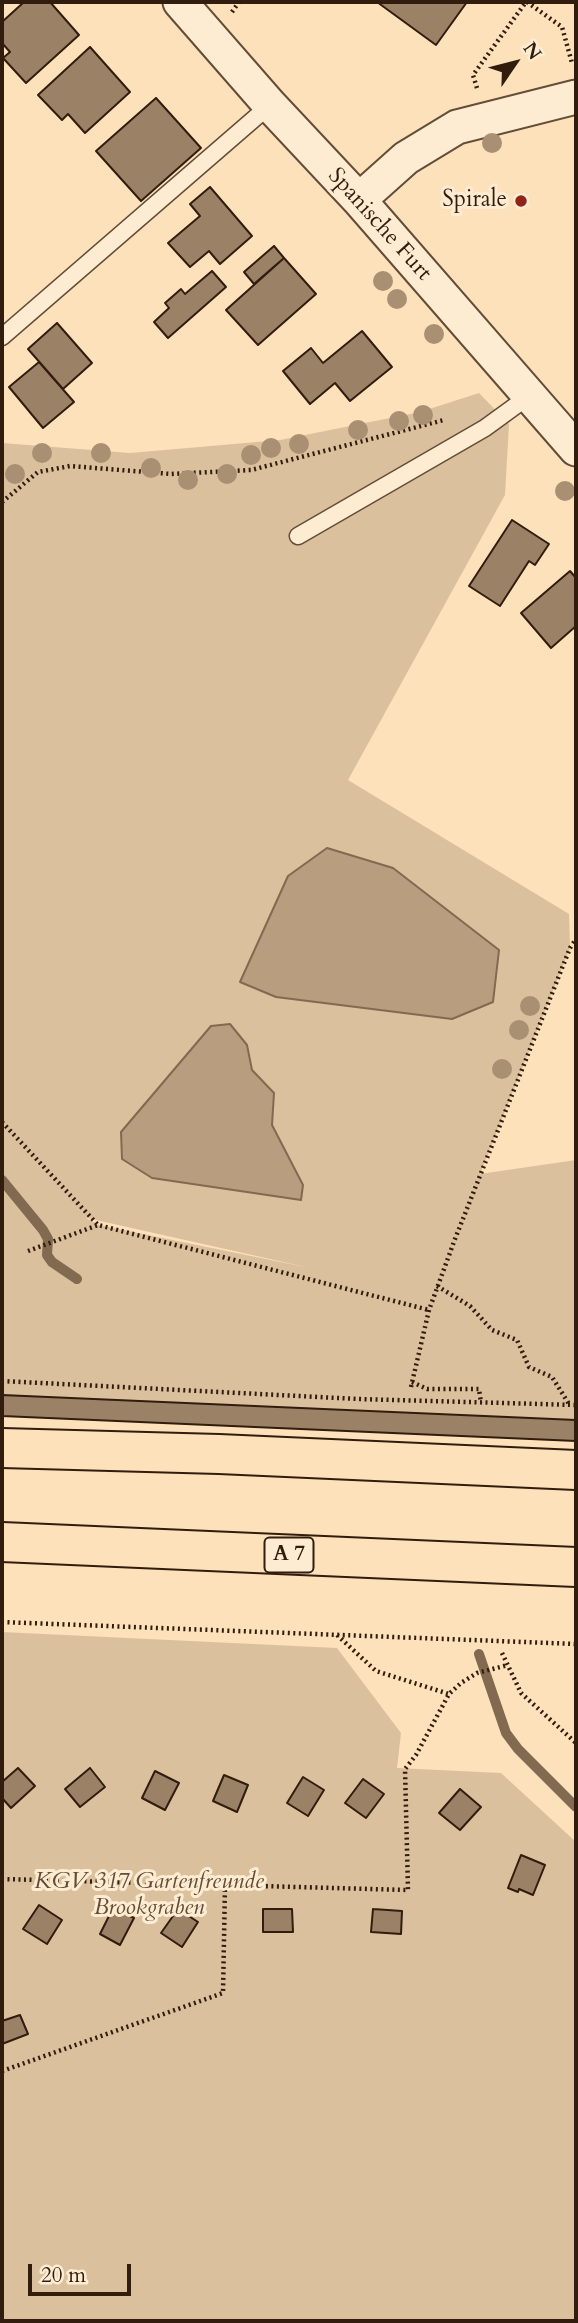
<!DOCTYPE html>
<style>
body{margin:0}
#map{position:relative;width:578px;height:2323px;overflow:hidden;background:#fde1ba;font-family:Cardo,serif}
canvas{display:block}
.frame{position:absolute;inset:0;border:4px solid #311c0d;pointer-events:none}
.north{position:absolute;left:480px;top:28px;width:70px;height:70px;-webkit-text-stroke:5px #feecd2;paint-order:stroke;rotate:55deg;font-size:19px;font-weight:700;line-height:28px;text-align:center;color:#311c0d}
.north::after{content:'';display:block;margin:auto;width:24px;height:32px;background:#311c0d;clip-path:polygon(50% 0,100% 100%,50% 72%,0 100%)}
.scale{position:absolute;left:28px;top:2264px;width:103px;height:32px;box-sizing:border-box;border:4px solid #311c0d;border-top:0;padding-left:9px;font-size:21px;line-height:24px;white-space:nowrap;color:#311c0d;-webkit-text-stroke:5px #feecd2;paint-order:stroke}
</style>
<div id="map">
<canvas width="578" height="2323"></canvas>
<div class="frame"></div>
<div class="north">N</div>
<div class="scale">20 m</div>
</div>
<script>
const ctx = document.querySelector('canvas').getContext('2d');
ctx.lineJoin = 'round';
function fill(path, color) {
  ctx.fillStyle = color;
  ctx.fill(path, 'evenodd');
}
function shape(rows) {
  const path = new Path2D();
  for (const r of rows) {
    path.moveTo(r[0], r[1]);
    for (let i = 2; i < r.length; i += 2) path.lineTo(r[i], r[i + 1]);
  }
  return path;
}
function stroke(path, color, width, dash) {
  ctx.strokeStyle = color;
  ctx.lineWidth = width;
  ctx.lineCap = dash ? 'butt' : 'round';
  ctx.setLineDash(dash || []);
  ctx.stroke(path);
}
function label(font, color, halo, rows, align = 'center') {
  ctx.font = font + ' Cardo,serif';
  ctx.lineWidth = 6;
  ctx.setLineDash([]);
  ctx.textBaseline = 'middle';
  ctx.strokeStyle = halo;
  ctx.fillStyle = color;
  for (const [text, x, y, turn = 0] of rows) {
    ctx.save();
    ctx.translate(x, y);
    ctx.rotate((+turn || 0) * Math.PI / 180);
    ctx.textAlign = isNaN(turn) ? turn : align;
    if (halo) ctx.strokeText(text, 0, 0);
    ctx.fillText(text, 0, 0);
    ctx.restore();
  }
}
fill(shape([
 [479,393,509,424,505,495,348,780,569,914,570,948,480,1174,576,1160,576,1420,2,1395,2,443,130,453,280,440,420,412],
 [211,1026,247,1045,252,1070,274,1093,272,1125,303,1185],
 [86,1218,87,1218,310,1268,99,1225],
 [2,1632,337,1648,401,1733,397,1768,501,1773,576,1842,576,2321,2,2321]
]), '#dac09d');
const water = shape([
 [327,848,393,868,499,950,493,1002,452,1019,276,997,240,982,288,876,327,848],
 [230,1024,247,1045,252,1070,274,1093,272,1125,303,1185,301,1200,152,1178,122,1159,121,1132,211,1026,230,1024]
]);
fill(water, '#b89e7f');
stroke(water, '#826a51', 2);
stroke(shape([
 [2,1180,43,1230,48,1239,47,1255,52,1262,77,1279],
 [479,1654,506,1733,518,1749,576,1807]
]), '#826a51', 10);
const building = shape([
 [24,2,50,2,79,35,26,83,3,58,10,52,2,43,2,22,24,2],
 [377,2,467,2,436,45,377,2],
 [90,47,130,92,85,133,68,114,62,120,38,95,90,47],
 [156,98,201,148,141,201,96,151,156,98],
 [210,187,252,236,220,264,209,251,190,267,168,243,200,216,190,204,210,187],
 [274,246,284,258,254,284,244,272,274,246],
 [284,258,316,294,258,345,226,310,284,258],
 [212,271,226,287,168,338,154,322,169,308,165,303,181,289,185,294,212,271],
 [57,323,92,363,63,389,28,349,57,323],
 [362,331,392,367,350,401,335,383,310,404,283,371,311,348,323,363,362,331],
 [39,362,74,402,43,428,9,387,39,362],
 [512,520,549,544,535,565,529,561,500,606,469,586,512,520],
 [570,571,576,578,576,626,551,648,521,613,570,571],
 [2,1395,576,1420,576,1441,2,1416,2,1395],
 [18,1768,35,1786,11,1808,2,1798,2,1782,18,1768],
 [90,1768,105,1787,80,1807,65,1789,90,1768],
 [155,1771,179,1783,165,1810,142,1798,155,1771],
 [224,1775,248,1785,237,1812,213,1801,224,1775],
 [303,1777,324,1790,308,1816,287,1803,303,1777],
 [363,1779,384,1794,366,1818,345,1803,363,1779],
 [460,1789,481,1807,460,1830,439,1813,460,1789],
 [521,1855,545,1865,533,1895,519,1889,518,1892,508,1888,521,1855],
 [39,1905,62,1920,47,1944,23,1929,39,1905],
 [113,1908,134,1918,120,1945,100,1934,113,1908],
 [178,1909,198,1922,182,1947,161,1933,178,1909],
 [263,1909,292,1909,293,1932,263,1932,263,1909],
 [373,1909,402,1911,401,1934,371,1932,373,1909],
 [20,2015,28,2034,2,2044,2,2021,20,2015]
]);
fill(building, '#9b8267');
stroke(building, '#311c0d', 2);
const lane = shape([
 [2,337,270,105],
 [298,536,485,428,529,396]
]);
const street = shape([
 [180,2,270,105,359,200,576,449],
 [359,200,406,158,457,127,576,97]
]);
const highway = shape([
 [2,1448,219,1454,576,1470],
 [2,1542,576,1567]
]);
stroke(lane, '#644d38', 19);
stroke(street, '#644d38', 37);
stroke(highway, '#311c0d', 42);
stroke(shape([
 [527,2,562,27,572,63],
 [232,12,239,2],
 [477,88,473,75,526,2],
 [2,502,38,472,70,466,171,474,251,470,444,420],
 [2,1122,98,1225,429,1310],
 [28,1251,98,1225],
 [437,1286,470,1306,492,1330,517,1340,529,1367,552,1377,569,1404],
 [2,1381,358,1399,576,1405],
 [412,1382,427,1389,479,1389,481,1403],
 [411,1387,429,1310,455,1239,570,948,576,939],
 [2,1622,576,1644],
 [337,1635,376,1671,449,1694],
 [502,1653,521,1693,576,1743],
 [2,1879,408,1890,405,1769,416,1755,449,1694,461,1683,477,1673,508,1665],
 [2,2071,223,1993,225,1885]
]), '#311c0d', 4.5, [2, 3.5]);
stroke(lane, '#feecd2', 16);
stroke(street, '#feecd2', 33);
stroke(highway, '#fde1ba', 38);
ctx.fillStyle = '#a99072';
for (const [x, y] of [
 [492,143],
 [383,281],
 [397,299],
 [434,334],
 [423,415],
 [399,421],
 [358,430],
 [299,444],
 [271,448],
 [42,453],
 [101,453],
 [251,455],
 [151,468],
 [15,474],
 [227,474],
 [188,480],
 [565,491],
 [530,1006],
 [519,1030],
 [502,1069]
]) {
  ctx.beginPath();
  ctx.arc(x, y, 10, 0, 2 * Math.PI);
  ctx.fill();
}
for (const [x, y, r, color] of [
 [521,201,7,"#8f2418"]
]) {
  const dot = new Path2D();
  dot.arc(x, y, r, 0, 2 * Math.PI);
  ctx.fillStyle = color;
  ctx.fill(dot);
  stroke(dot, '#feecd2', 2.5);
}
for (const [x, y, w] of [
 [289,1555,49]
]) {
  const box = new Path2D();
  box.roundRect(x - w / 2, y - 17.5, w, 35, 5);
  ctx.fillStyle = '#feecd2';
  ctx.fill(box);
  stroke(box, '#311c0d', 2);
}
label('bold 21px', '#311c0d', null, [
 ["A 7",289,1555]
]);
label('23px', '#311c0d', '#feecd2', [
 ["Spirale",507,201]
], 'right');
label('23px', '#311c0d', '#feecd2', [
 ["Spanische Furt",379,225,48]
]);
label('italic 23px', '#644d38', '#feecd2', [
 ["KGV 317 Gartenfreunde",149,1883],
 ["Brookgraben",149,1909]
]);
</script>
